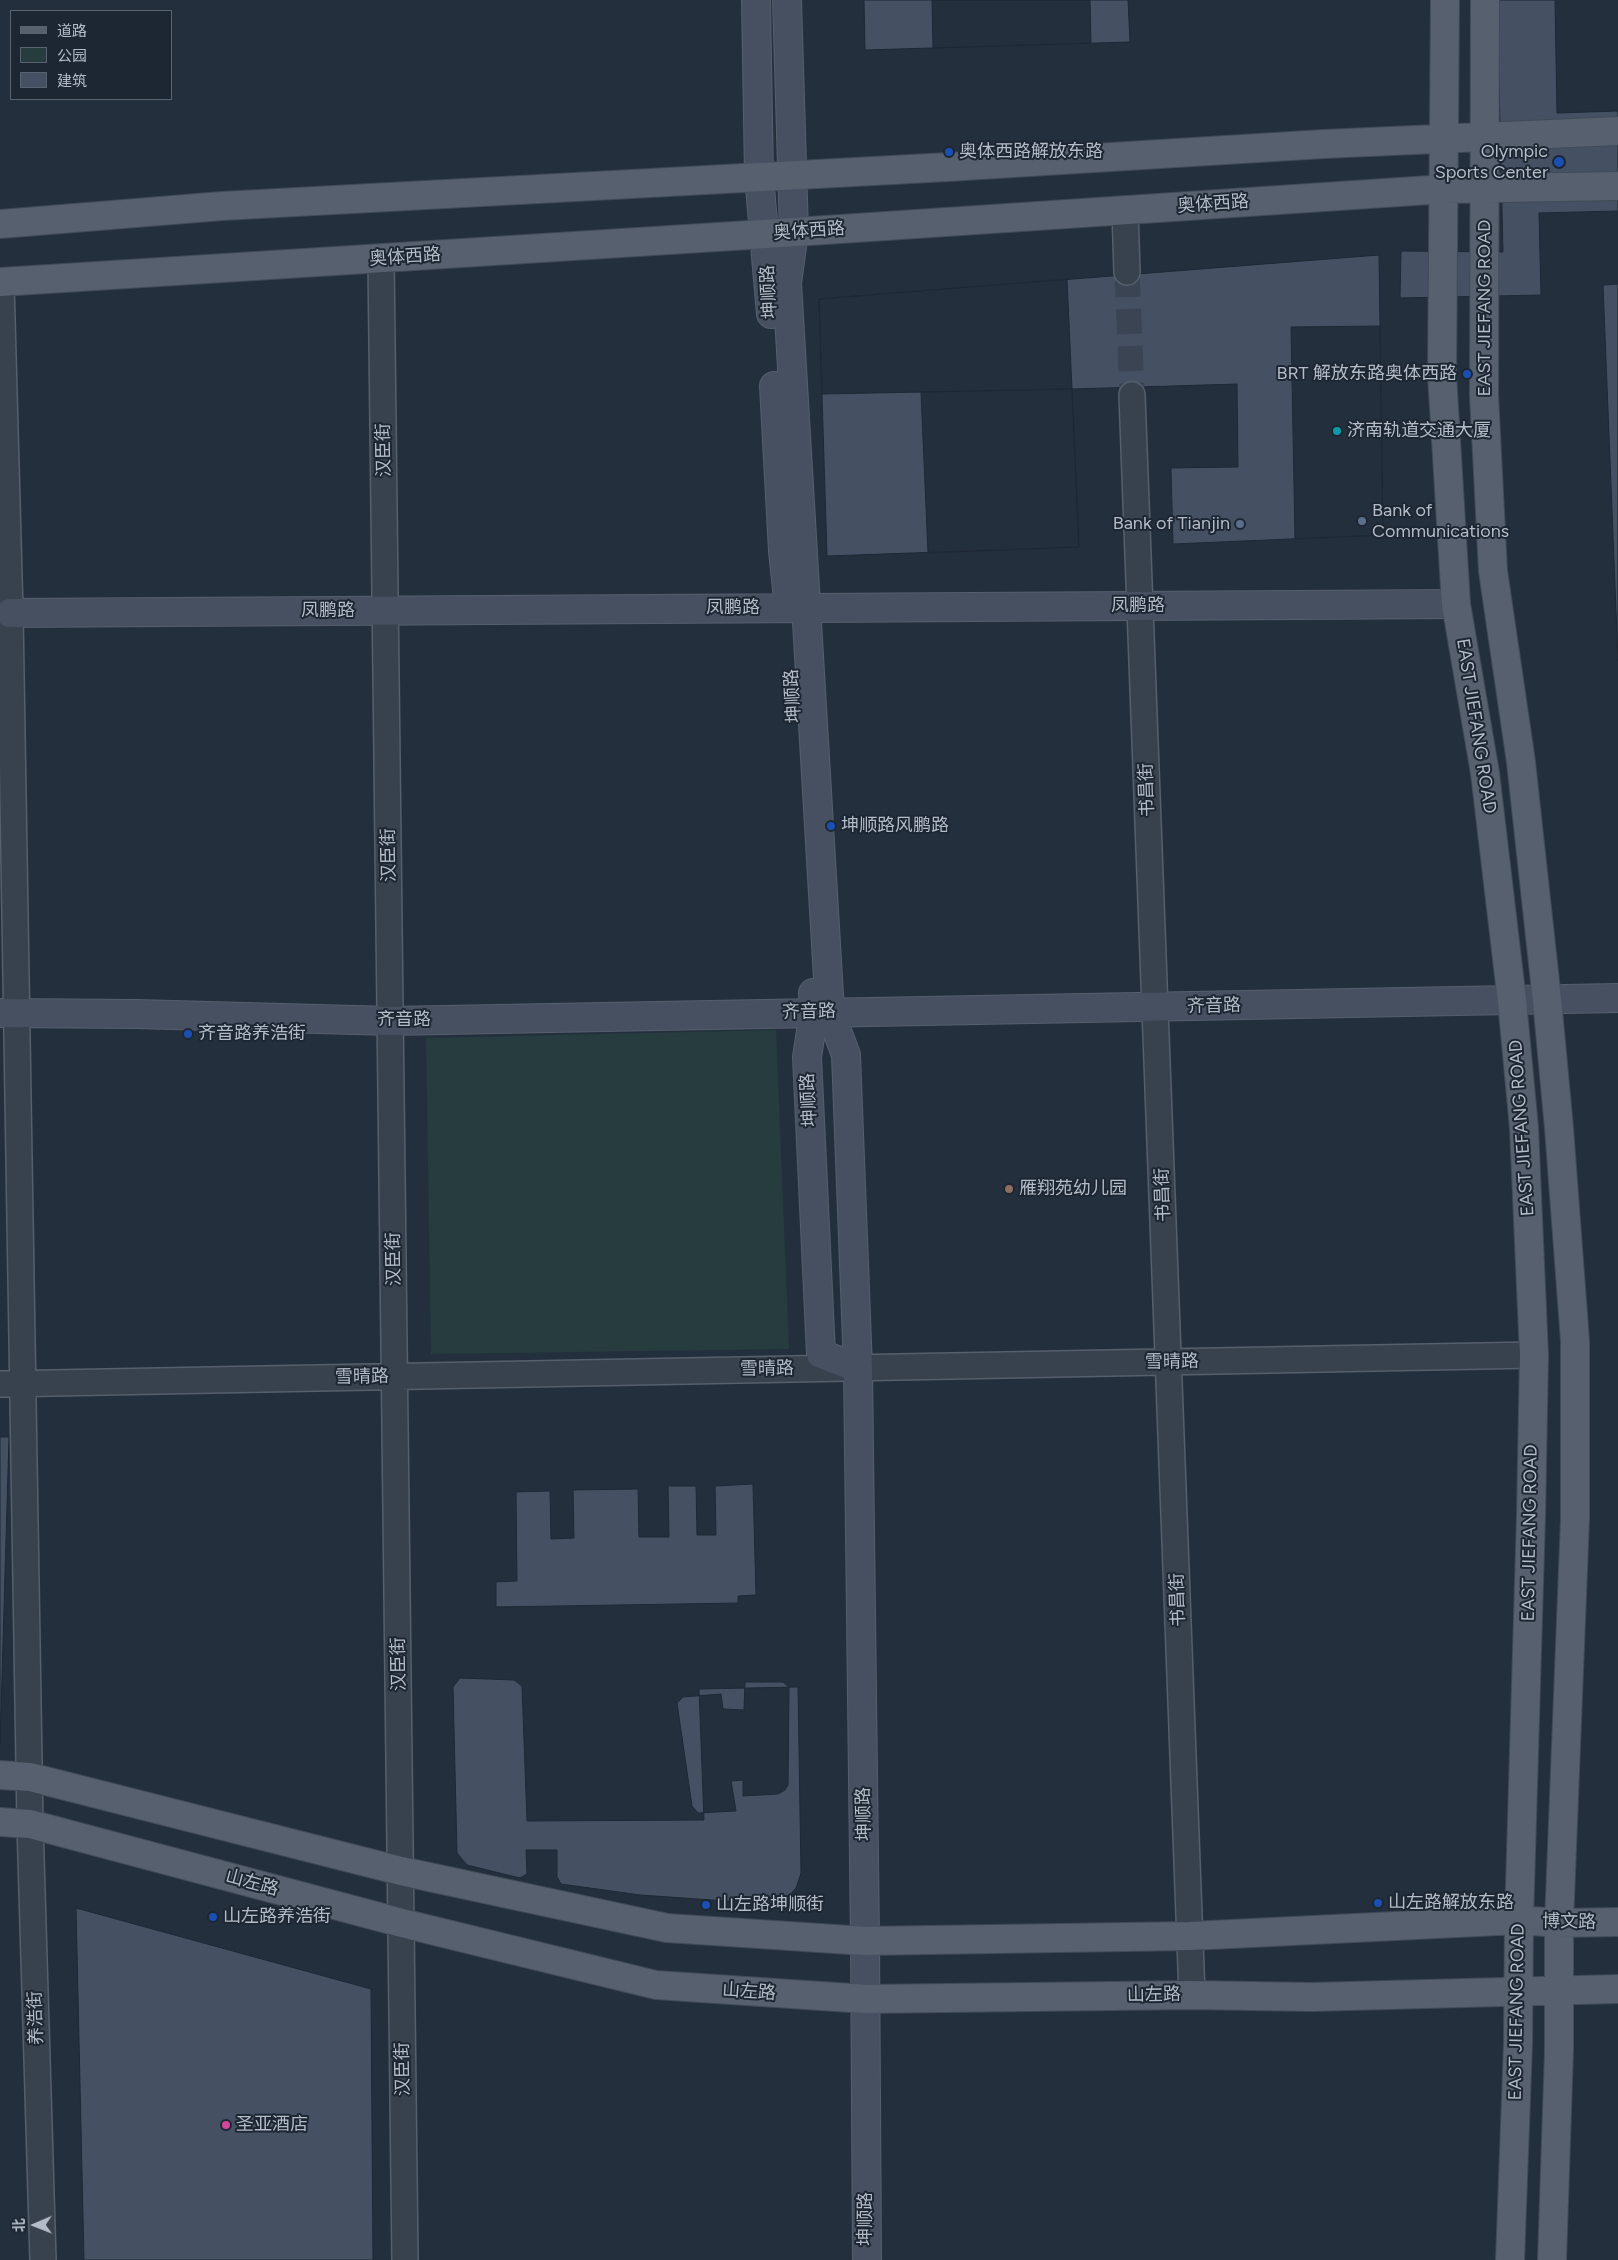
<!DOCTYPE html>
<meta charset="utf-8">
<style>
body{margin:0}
#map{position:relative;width:1618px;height:2260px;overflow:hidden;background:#242f3e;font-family:Figtree,"Noto Sans SC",sans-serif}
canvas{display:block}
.legend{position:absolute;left:10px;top:10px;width:162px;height:90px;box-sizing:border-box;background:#1d2633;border:1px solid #59626f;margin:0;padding:6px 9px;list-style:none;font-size:15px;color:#b4bcc9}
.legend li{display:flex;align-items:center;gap:10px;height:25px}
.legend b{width:25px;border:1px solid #59626f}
.north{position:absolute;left:10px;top:2200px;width:50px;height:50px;-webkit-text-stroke:4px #1d2633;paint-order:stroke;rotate:269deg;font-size:14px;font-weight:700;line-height:20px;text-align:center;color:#b4bcc9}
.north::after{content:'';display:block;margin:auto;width:18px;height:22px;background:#b4bcc9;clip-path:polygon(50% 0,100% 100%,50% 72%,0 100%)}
</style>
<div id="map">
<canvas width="1618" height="2260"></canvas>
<ul class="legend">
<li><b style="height:6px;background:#56606e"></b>道路</li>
<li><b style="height:14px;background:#263c3f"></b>公园</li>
<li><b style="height:14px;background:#455162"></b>建筑</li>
</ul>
<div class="north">北</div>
</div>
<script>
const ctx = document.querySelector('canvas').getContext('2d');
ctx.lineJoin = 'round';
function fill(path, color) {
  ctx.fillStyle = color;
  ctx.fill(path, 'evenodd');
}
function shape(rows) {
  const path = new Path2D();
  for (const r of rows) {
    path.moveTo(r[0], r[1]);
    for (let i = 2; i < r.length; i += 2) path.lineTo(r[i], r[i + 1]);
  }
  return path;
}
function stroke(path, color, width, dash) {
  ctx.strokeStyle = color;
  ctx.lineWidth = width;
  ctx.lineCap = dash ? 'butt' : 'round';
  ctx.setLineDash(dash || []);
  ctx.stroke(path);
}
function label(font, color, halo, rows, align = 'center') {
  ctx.font = font + ' Figtree,"Noto Sans SC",sans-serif';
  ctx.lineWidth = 4;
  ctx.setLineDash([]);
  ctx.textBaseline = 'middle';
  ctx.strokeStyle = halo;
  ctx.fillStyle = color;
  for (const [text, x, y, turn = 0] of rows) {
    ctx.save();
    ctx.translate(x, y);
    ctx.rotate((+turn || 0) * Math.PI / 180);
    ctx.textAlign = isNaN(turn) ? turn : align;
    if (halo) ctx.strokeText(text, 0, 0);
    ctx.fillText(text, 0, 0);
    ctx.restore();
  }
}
fill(shape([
 [776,1030,789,1349,431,1354,426,1038]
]), '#263c3f');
const building = shape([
 [864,0,1128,0,1130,42,865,50,864,0],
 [932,0,1090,0,1091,43,933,48,932,0],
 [1497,0,1555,0,1557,113,1618,111,1618,211,1539,213,1541,295,1400,298,1401,251,1503,252,1497,0],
 [1379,255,1383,535,1173,544,1171,468,1238,467,1237,384,1072,389,1079,547,827,556,819,299,1379,255],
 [1067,279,1072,389,822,394,819,299,1067,279],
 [1618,284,1618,661,1603,285,1618,284],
 [1380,326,1383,535,1295,539,1291,327,1380,326],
 [1072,389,1079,547,928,553,921,392,1072,389],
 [0,1437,9,1437,0,1745,0,1437],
 [753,1484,756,1595,738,1596,738,1603,496,1607,496,1582,517,1581,516,1492,550,1491,551,1539,574,1538,573,1490,638,1489,639,1537,669,1537,668,1486,696,1486,697,1535,716,1535,715,1486,753,1484],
 [460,1678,514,1680,522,1686,527,1821,704,1820,699,1689,798,1687,801,1873,796,1888,788,1897,780,1902,770,1904,640,1895,561,1884,557,1877,557,1850,526,1850,527,1874,520,1878,467,1865,457,1853,453,1687,460,1678],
 [745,1682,783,1682,789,1687,788,1785,785,1790,778,1794,743,1796,743,1780,731,1781,736,1811,698,1813,692,1806,677,1703,683,1697,721,1694,723,1709,744,1710,745,1682],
 [76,1908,371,1989,373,2260,84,2260,76,1908]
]);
fill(building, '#455162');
stroke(building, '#1f2835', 1);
stroke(shape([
 [1127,272,1132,395]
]), '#3a4453', 25, [25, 12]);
const street = shape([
 [1125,210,1127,272],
 [381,259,405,2260],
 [1,282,10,613,30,1824,43,2260],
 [1132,395,1192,1995],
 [0,1384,1534,1355]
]);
const secondary = shape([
 [756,0,759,176,771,314],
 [787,0,794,232,787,283,830,1012,846,1055,858,1368,865,1941,867,2260],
 [774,386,783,551,789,608],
 [10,613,1456,604],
 [813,993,814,1011,807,1057,821,1354,858,1368],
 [0,1013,136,1014,391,1021,1618,998]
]);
const primary = shape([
 [1445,0,1442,375,1456,604,1485,773,1512,1001,1524,1128,1534,1355,1531,1516,1519,1920,1518,2044,1510,2260],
 [1485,0,1484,395,1493,571,1521,762,1547,1000,1559,1128,1575,1341,1575,1519,1559,1923,1559,2051,1552,2260],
 [0,224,222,206,948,167,1324,144,1618,131],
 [0,282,765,234,1445,189,1618,186],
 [0,1775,30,1777,401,1871,667,1928,865,1941,1190,1936,1519,1920,1559,1923,1618,1922],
 [0,1822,30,1824,402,1923,656,1985,866,1999,1192,1995,1311,1997,1618,1989]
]);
stroke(street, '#565f6c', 28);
stroke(secondary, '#565f6c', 30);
stroke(primary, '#414a57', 30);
stroke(street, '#38414e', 25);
stroke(secondary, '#465061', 28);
stroke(primary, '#56606e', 28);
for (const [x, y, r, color] of [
 [949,152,5,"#1a4fb4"],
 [1559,162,6,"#1a4fb4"],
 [1467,374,5,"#1a4fb4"],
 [1337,431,5,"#0f9aa8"],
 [1362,521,5,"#5c6f8a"],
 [1240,524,5,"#5c6f8a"],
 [831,826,5,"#1a4fb4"],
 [188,1034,5,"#1a4fb4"],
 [1009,1189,5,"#8d6e63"],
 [1378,1903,5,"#1a4fb4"],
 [706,1905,5,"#1a4fb4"],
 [213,1917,5,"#1a4fb4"],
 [226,2125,5,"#d1479c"]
]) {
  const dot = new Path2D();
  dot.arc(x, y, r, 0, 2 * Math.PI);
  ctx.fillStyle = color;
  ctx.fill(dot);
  stroke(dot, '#1d2633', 2);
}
label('18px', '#b4bcc9', '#1d2633', [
 ["奥体西路解放东路",959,152],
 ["Olympic",1548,152,"right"],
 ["Sports Center",1548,173,"right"],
 ["BRT 解放东路奥体西路",1457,374,"right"],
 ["济南轨道交通大厦",1347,431],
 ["Bank of",1372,511],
 ["Communications",1372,532],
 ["Bank of Tianjin",1230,524,"right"],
 ["坤顺路风鹏路",841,826],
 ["齐音路养浩街",198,1034],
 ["雁翔苑幼儿园",1019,1189],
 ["山左路解放东路",1388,1903],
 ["山左路坤顺街",716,1905],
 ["山左路养浩街",223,1917],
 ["圣亚酒店",236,2125]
], 'left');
label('18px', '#b4bcc9', '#1d2633', [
 ["奥体西路",1213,204,-4],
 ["奥体西路",809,231,-4],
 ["奥体西路",405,257,-4],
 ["坤顺路",769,292,-93],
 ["EAST JIEFANG ROAD",1485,308,-90],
 ["汉臣街",384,450,-91],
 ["凤鹏路",1138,606],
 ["凤鹏路",733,608],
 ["凤鹏路",328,611],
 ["坤顺路",793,696,-93],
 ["EAST JIEFANG ROAD",1476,726,81],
 ["书昌街",1147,790,-92],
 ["汉臣街",389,855,-91],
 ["齐音路",1214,1006,-1],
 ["齐音路",809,1012,-1],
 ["齐音路",404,1020],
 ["坤顺路",809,1100,-93],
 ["EAST JIEFANG ROAD",1522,1128,-94],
 ["书昌街",1163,1195,-92],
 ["汉臣街",394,1259,-91],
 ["雪晴路",1172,1362,-1],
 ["雪晴路",767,1369,-1],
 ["雪晴路",362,1377,-1],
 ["EAST JIEFANG ROAD",1530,1533,-89],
 ["书昌街",1178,1600,-92],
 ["汉臣街",399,1664,-91],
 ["坤顺路",864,1814,-91],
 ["山左路",252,1883,15],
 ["博文路",1569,1922,1],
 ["山左路",749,1992,4],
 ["山左路",1154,1995,-1],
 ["EAST JIEFANG ROAD",1517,2012,-89],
 ["养浩街",36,2018,-92],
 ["汉臣街",403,2069,-91],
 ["坤顺路",866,2219,-90]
]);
</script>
